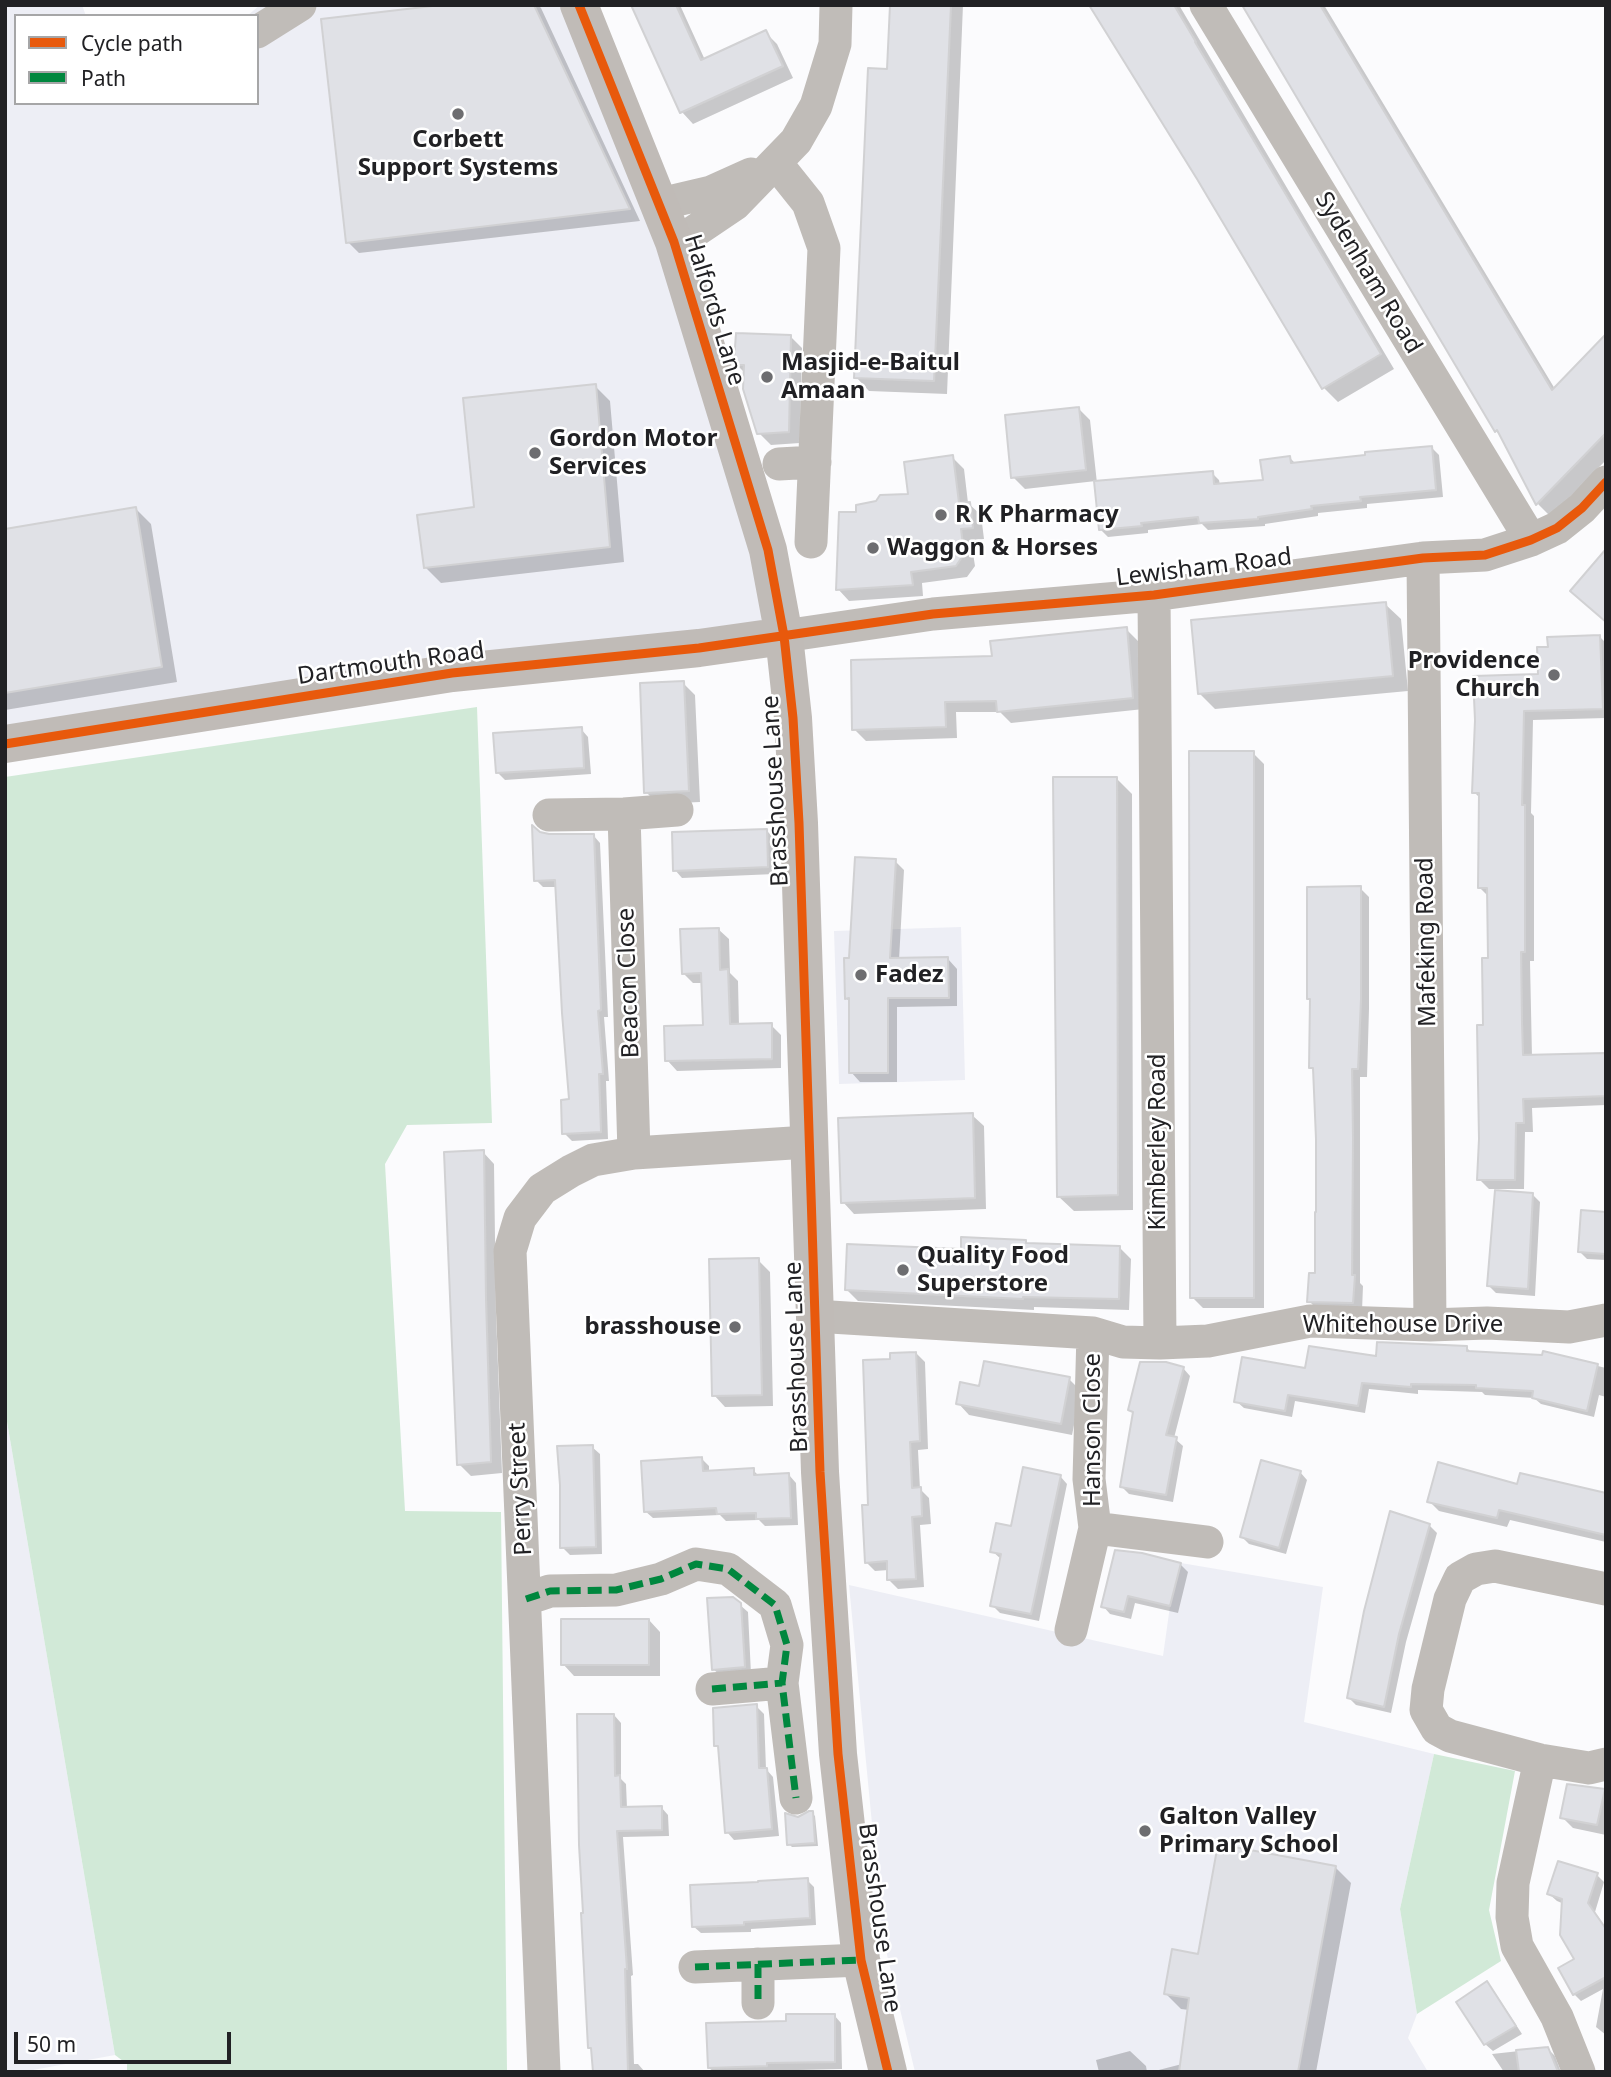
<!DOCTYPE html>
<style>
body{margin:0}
#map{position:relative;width:1611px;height:2077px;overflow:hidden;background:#fbfbfd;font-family:"Noto Sans",sans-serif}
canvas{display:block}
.frame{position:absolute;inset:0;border:7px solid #212124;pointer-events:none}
.legend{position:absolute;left:14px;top:14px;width:245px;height:91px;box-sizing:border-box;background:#fff;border:2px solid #a6a6a7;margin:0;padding:9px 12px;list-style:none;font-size:21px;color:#212124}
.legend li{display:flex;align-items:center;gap:14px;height:35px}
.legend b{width:35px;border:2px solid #a6a6a7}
.scale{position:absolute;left:14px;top:2032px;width:217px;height:32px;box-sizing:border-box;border:4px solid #212124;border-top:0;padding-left:9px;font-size:21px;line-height:24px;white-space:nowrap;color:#212124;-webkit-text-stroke:5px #fff;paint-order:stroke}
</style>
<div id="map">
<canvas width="1611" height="2077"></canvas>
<div class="frame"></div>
<ul class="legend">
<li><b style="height:9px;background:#e8590c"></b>Cycle path</li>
<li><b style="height:9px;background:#00873e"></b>Path</li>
</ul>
<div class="scale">50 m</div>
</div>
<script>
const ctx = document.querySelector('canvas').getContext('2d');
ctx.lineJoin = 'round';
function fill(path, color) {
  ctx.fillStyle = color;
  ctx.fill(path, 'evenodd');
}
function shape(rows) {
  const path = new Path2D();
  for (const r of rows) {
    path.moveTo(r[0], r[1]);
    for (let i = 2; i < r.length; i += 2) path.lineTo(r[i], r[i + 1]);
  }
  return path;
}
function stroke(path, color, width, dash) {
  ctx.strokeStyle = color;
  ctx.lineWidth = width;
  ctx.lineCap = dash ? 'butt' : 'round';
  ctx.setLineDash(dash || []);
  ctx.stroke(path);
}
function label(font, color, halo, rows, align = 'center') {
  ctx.font = font + ' "Noto Sans",sans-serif';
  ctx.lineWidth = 5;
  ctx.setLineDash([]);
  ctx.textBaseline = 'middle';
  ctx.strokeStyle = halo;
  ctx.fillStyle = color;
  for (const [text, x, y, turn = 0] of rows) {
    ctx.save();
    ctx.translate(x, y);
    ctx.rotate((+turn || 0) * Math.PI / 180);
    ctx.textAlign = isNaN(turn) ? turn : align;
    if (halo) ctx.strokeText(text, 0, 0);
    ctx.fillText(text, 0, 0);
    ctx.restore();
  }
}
fill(shape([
 [5,5,82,5,86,16,16,16,16,103,257,103,257,16,247,16,260,5,579,5,784,636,5,744],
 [961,927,965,1080,839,1084,834,931],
 [5,1410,115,2055,22,2072,5,2072],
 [1181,1563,1323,1587,1304,1722,1434,1754,1400,1909,1417,2014,1408,2038,1428,2072,915,2072,883,1938,849,1585,1163,1656,1170,1606]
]), '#edeef5');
fill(shape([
 [477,707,492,1123,407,1125,385,1164,405,1511,501,1512,507,2072,127,2072,127,2064,115,2055,5,1410,5,777],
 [1434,1754,1515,1771,1489,1910,1501,1961,1417,2014,1400,1909]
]), '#d1e9d7');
fill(shape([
 [456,5,538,5,541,8,640,221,359,253,348,242],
 [633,5,680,5,705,60,765,32,777,44,793,78,693,124,682,112],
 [891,5,963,5,947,394,869,391,856,377,889,71],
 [1091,5,1179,5,1394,369,1338,402,1324,388,1199,178],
 [1244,5,1324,5,1555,389,1606,337,1606,460,1551,517,1538,504,1502,437,1496,431],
 [790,336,802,348,800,443,771,445,759,433,745,373,736,364],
 [595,386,610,401,624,562,441,583,425,567,476,509],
 [1079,409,1090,420,1097,483,1212,473,1219,480,1220,485,1265,481,1290,458,1296,464,1431,447,1439,455,1443,497,1367,504,1367,508,1318,513,1318,516,1265,524,1265,526,1208,530,1202,524,1148,530,1148,533,1108,537,1101,530,1096,481,1025,489,1013,477],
 [952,457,964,469,968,503,981,515,984,539,971,540,975,566,967,577,922,583,923,596,849,601,838,589,857,514,910,496],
 [136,509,151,524,177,682,5,710,5,530],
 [1385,604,1401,619,1408,691,1215,709,1199,693],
 [1126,629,1138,641,1144,709,1011,723,1000,712,956,712,957,738,866,741,854,729,994,658],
 [1599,636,1606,643,1606,718,1533,720,1531,813,1534,816,1534,961,1530,961,1532,1057,1606,1054,1606,1105,1532,1108,1533,1132,1525,1132,1524,1189,1489,1189,1479,1179,1484,1027,1490,960,1489,897,1479,887,1480,798,1474,792,1540,676,1549,648],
 [683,683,695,695,700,802,658,804,646,792],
 [581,729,588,737,591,774,505,780,497,772],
 [1253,753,1264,764,1264,1308,1203,1308,1192,1297],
 [1116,778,1132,794,1133,1210,1074,1211,1058,1196],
 [766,830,774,838,775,874,682,878,675,870],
 [593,835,600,843,608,1017,604,1017,609,1081,606,1081,608,1139,572,1141,564,1133,571,1101,557,887,543,887,536,880,548,836],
 [895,861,904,870,899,960,948,959,957,969,957,1006,897,1007,897,1082,860,1082,851,1072,851,1003,846,998,851,960],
 [1360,888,1369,897,1369,1009,1367,1077,1360,1077,1360,1283,1363,1286,1362,1311,1318,1310,1309,1301,1317,1275,1318,1214,1315,1072,1311,1068,1312,1001,1309,999],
 [718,929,729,939,730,973,738,981,739,1026,771,1025,781,1035,781,1068,677,1071,667,1060,705,1027,703,983,693,983,683,973],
 [972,1115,984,1126,986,1209,854,1214,843,1202],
 [483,1152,494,1164,496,1313,502,1473,471,1476,459,1464],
 [1533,1195,1540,1202,1535,1296,1496,1293,1489,1286],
 [1606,1213,1606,1260,1587,1259,1579,1251],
 [1025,1242,1028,1245,1119,1247,1131,1259,1129,1310,1034,1307,1034,1310,858,1301,847,1290,962,1251],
 [758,1260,770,1272,773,1406,725,1407,714,1395],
 [1466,1347,1472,1353,1543,1357,1545,1353,1606,1368,1606,1397,1599,1395,1594,1417,1541,1404,1534,1398,1485,1395,1482,1392,1418,1390,1418,1394,1369,1389,1365,1413,1295,1401,1292,1417,1244,1408,1236,1401,1306,1370],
 [916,1353,925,1362,928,1449,918,1450,920,1489,929,1498,931,1524,920,1525,924,1587,898,1589,889,1580,889,1570,875,1571,866,1562,870,1506,892,1360],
 [1183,1368,1190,1376,1174,1438,1183,1446,1173,1502,1129,1494,1122,1487,1134,1414,1130,1410],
 [1069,1379,1081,1391,1072,1435,969,1415,958,1403,980,1388],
 [592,1447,600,1454,602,1554,570,1555,562,1547],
 [702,1459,709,1466,709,1472,753,1470,759,1476,789,1475,796,1483,798,1525,765,1526,759,1520,726,1521,720,1515,653,1518,645,1511],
 [1300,1472,1307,1480,1286,1554,1249,1544,1242,1537],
 [1060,1476,1067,1484,1039,1621,1000,1613,992,1605,1001,1559,992,1551],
 [1518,1486,1606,1494,1606,1542,1510,1520,1507,1527,1439,1511,1429,1501],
 [1429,1525,1437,1533,1406,1642,1391,1713,1356,1705,1349,1698],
 [1180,1564,1188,1572,1178,1613,1135,1603,1131,1619,1110,1614,1103,1606],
 [740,1605,748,1612,751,1674,721,1676,713,1669],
 [649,1620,660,1632,660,1676,574,1676,563,1664],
 [756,1706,764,1714,766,1769,773,1777,779,1836,734,1840,727,1832,720,1749,716,1746],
 [614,1715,621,1723,621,1779,626,1784,627,1808,661,1807,668,1815,669,1836,623,1837,633,1975,631,1976,634,2064,638,2064,645,2072,594,2072,593,2051,589,2047,585,1915],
 [1604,1791,1606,1835,1573,1828,1562,1817],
 [812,1813,815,1816,818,1846,792,1847,789,1844,798,1819],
 [1335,1867,1351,1883,1316,2072,1151,2072,1182,2064,1189,2010,1181,2009,1165,1993,1200,1956],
 [1597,1875,1604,1882,1595,1912,1606,1928,1606,2035,1596,2027,1603,1989,1581,2001,1574,1994,1576,1960,1564,1904,1557,1901,1549,1894],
 [807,1880,814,1887,816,1925,751,1929,751,1932,701,1933,693,1926],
 [1486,1984,1494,1991,1522,2034,1493,2051,1485,2044],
 [834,2015,841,2023,842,2069,714,2072,709,2068,788,2022],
 [1547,2048,1555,2056,1561,2072,1504,2072,1492,2054],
 [1130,2051,1146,2066,1147,2072,1099,2072,1096,2060]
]), '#0003');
const building = shape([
 [441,5,534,5,630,209,346,243,321,19,441,5],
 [631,5,676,5,701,60,766,30,783,66,680,113,631,5],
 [890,5,951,5,934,381,854,378,868,68,887,69,890,5],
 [1089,5,1174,5,1196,42,1195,42,1381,354,1322,389,1197,179,1089,5],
 [1242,5,1320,5,1552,390,1606,334,1606,433,1536,505,1497,430,1495,432,1242,5],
 [736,333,791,335,789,432,757,434,743,389,744,365,734,365,734,362,736,333],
 [596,384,610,547,424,568,417,515,474,507,463,398,596,384],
 [1079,407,1086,470,1011,478,1005,415,1079,407],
 [1432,446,1436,490,1360,497,1361,501,1311,506,1312,509,1258,517,1258,519,1199,523,1198,517,1141,523,1142,526,1099,530,1094,481,1213,471,1214,484,1263,480,1260,460,1290,456,1291,463,1365,455,1365,452,1432,446],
 [953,455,959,503,970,502,973,528,961,529,964,554,956,566,911,572,913,585,836,590,839,512,856,512,856,505,876,501,880,495,908,494,904,462,953,455],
 [136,507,162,667,5,693,5,529,136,507],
 [1606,549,1606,622,1570,591,1606,549],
 [1386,602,1393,676,1198,694,1191,620,1386,602],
 [1127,627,1133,698,997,712,996,701,945,702,946,727,852,730,851,660,992,656,990,641,1127,627],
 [1600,635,1603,709,1524,711,1522,805,1525,805,1525,952,1521,952,1522,1024,1523,1055,1606,1053,1606,1096,1523,1099,1524,1123,1516,1123,1515,1180,1477,1180,1479,1139,1477,1025,1483,1025,1482,958,1488,958,1487,888,1478,888,1479,793,1472,793,1475,720,1473,676,1538,674,1537,647,1548,647,1547,637,1600,635],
 [684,681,689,791,644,793,640,683,684,681],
 [582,727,584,768,496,773,493,733,582,727],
 [1189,751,1254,751,1254,1298,1190,1298,1189,751],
 [1053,777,1117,777,1118,1195,1057,1197,1053,777],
 [532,825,540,832,549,834,594,834,601,1010,598,1011,603,1074,599,1074,601,1132,562,1134,561,1100,569,1099,562,1013,555,880,534,881,532,825],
 [767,829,768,867,673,871,672,832,767,829],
 [855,857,896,859,890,958,948,957,949,998,888,998,888,1073,849,1073,849,998,845,999,844,958,849,958,855,857],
 [1361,886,1361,999,1358,1069,1352,1069,1353,1138,1352,1275,1355,1275,1353,1303,1307,1302,1309,1273,1315,1273,1315,1212,1316,1212,1316,1139,1313,1068,1309,1068,1310,999,1307,999,1307,887,1361,886],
 [719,928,720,970,728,969,730,1024,772,1023,772,1059,665,1061,664,1026,703,1025,701,973,682,974,680,929,719,928],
 [973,1113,975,1198,841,1203,838,1118,973,1113],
 [484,1150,486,1300,491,1462,457,1465,444,1152,484,1150],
 [1495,1190,1533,1193,1528,1289,1487,1286,1495,1190],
 [1581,1210,1606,1212,1606,1254,1578,1252,1581,1210],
 [961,1237,1026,1240,1026,1243,1120,1246,1119,1299,1023,1297,1023,1299,845,1290,847,1244,961,1249,961,1237],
 [759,1258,762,1395,712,1396,709,1259,759,1258],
 [1377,1342,1467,1346,1467,1351,1542,1355,1543,1351,1598,1364,1587,1411,1532,1398,1533,1391,1476,1388,1476,1385,1411,1384,1411,1387,1362,1383,1358,1406,1288,1395,1285,1411,1234,1402,1242,1357,1305,1368,1309,1346,1376,1356,1377,1342],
 [916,1352,920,1441,910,1442,912,1488,921,1487,922,1516,912,1517,916,1579,887,1580,887,1561,865,1563,862,1505,868,1505,863,1360,890,1359,890,1353,916,1352],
 [984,1361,1070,1377,1061,1424,956,1404,960,1382,979,1386,984,1361],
 [1140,1362,1166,1362,1184,1367,1166,1435,1177,1437,1166,1495,1120,1487,1133,1412,1128,1410,1140,1362],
 [593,1445,596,1547,560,1548,560,1485,557,1446,593,1445],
 [702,1457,703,1471,754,1468,754,1475,789,1473,791,1518,756,1519,756,1513,717,1514,716,1508,644,1512,641,1461,702,1457],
 [1261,1460,1301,1471,1279,1548,1240,1537,1261,1460],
 [1438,1462,1517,1484,1520,1473,1606,1493,1606,1535,1499,1510,1497,1518,1427,1502,1438,1462],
 [1023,1467,1061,1475,1031,1614,990,1606,1001,1554,990,1552,996,1523,1011,1526,1023,1467],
 [1390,1511,1430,1524,1399,1634,1384,1707,1347,1698,1364,1611,1390,1511],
 [1115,1550,1142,1553,1181,1563,1170,1606,1128,1596,1124,1612,1101,1607,1115,1550],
 [733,1597,741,1603,745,1667,712,1670,707,1598,733,1597],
 [561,1619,649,1619,649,1665,561,1665,561,1619],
 [757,1704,759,1768,767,1768,772,1829,725,1833,718,1746,714,1746,713,1708,757,1704],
 [577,1714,614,1714,615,1776,620,1775,621,1807,662,1806,662,1830,617,1831,627,1969,625,1969,628,2072,593,2072,591,2048,588,2048,581,1913,583,1913,579,1845,577,1714],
 [1567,1784,1605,1789,1597,1825,1560,1818,1567,1784],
 [809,1811,813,1811,815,1843,787,1845,785,1813,798,1817,809,1811],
 [1218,1844,1336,1866,1298,2072,1179,2072,1189,1998,1164,1994,1172,1949,1198,1954,1218,1844],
 [1558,1861,1598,1873,1588,1903,1606,1929,1606,1977,1573,1995,1558,1968,1574,1959,1560,1935,1562,1899,1547,1894,1558,1861],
 [808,1878,810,1918,744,1922,744,1925,692,1927,690,1885,758,1882,758,1881,808,1878],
 [1487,1981,1516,2026,1484,2045,1456,2002,1487,1981],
 [786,2014,835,2014,835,2062,767,2063,767,2066,708,2068,706,2023,786,2021,786,2014],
 [1548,2047,1558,2072,1519,2072,1516,2050,1548,2047]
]);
fill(building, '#e0e1e6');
stroke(building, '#d1d1d3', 2);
stroke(shape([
 [1206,5,1531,540],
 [257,32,300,5],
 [776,163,808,203,824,248,811,542],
 [660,204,711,192,751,174],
 [674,242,692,233,735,204,796,141,816,106,835,44,836,5],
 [779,464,815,462],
 [1423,558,1430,1325],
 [1154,595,1160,1343],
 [784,636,933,614,1154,595,1423,558,1485,555,1531,540,1557,528,1582,508,1606,482],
 [624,814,634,1153],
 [549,815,624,814,677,810],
 [814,1316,1093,1333,1123,1342,1160,1343,1208,1341,1310,1321,1430,1325,1487,1323,1569,1327,1606,1320],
 [1095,1528,1207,1542],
 [1606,1589,1495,1566,1476,1569,1460,1578,1450,1599,1428,1689,1426,1710,1437,1729,1450,1736,1540,1760,1589,1768,1606,1764],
 [526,1599,550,1591,616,1590,661,1579,696,1564,728,1569,775,1605,787,1645,782,1683,796,1798],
 [1071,1630,1095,1528,1089,1479,1093,1333],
 [712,1689,782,1683],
 [1540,1760,1513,1883,1512,1917,1517,1946,1557,2017,1579,2072],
 [758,1964,758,2003],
 [695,1967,861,1960],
 [544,2072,510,1251,520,1218,542,1189,571,1171,593,1160,634,1153,808,1142]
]), '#c0bcb8', 33);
stroke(shape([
 [579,5,674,242,768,550,784,636,793,718,799,823,820,1472,838,1754,861,1960,888,2072],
 [5,744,452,673,699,648,784,636]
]), '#c0bbb7', 38);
stroke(shape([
 [526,1599,550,1591,616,1590,661,1579,696,1564,728,1569,775,1605,787,1645,782,1683,796,1798],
 [712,1689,782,1683],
 [758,1964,758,2003],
 [695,1967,861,1960]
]), '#00873e', 7, [14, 7]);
stroke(shape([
 [579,5,674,242,768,550,784,636,793,718,799,823,820,1472,838,1754,861,1960,888,2072],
 [5,744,452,673,699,648,933,614,1154,595,1423,558,1485,555,1531,540,1557,528,1582,508,1606,482]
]), '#e8590c', 9);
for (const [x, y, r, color] of [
 [458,114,7,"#6d6d70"],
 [767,377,7,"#6d6d70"],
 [535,453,7,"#6d6d70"],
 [941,515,7,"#6d6d70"],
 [873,548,7,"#6d6d70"],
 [1554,675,7,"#6d6d70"],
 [861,975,7,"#6d6d70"],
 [903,1270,7,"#6d6d70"],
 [735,1327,7,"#6d6d70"],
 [1145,1831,7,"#6d6d70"]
]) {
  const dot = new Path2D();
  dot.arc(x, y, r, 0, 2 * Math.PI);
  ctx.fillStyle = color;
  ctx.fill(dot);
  stroke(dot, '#fff', 2.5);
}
label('bold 24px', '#212124', '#fff', [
 ["Corbett",458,140,"center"],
 ["Support Systems",458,168,"center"],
 ["Masjid-e-Baitul",781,363],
 ["Amaan",781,391],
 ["Gordon Motor",549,439],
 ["Services",549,467],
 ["R K Pharmacy",955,515],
 ["Waggon & Horses",887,548],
 ["Providence",1540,661,"right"],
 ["Church",1540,689,"right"],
 ["Fadez",875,975],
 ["Quality Food",917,1256],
 ["Superstore",917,1284],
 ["brasshouse",721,1327,"right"],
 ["Galton Valley",1159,1817],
 ["Primary School",1159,1845]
], 'left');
label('24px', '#212124', '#fff', [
 ["Sydenham Road",1368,273,59],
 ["Halfords Lane",714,310,73],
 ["Lewisham Road",1204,568,-7],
 ["Dartmouth Road",391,664,-8],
 ["Brasshouse Lane",776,791,-93],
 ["Mafeking Road",1427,942,-91],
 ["Beacon Close",629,983,-92],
 ["Kimberley Road",1158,1142,-90],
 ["Whitehouse Drive",1403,1325],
 ["Brasshouse Lane",797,1357,-92],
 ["Hanson Close",1093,1430,-90],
 ["Perry Street",521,1489,-93],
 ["Brasshouse Lane",879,1918,82]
]);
</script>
